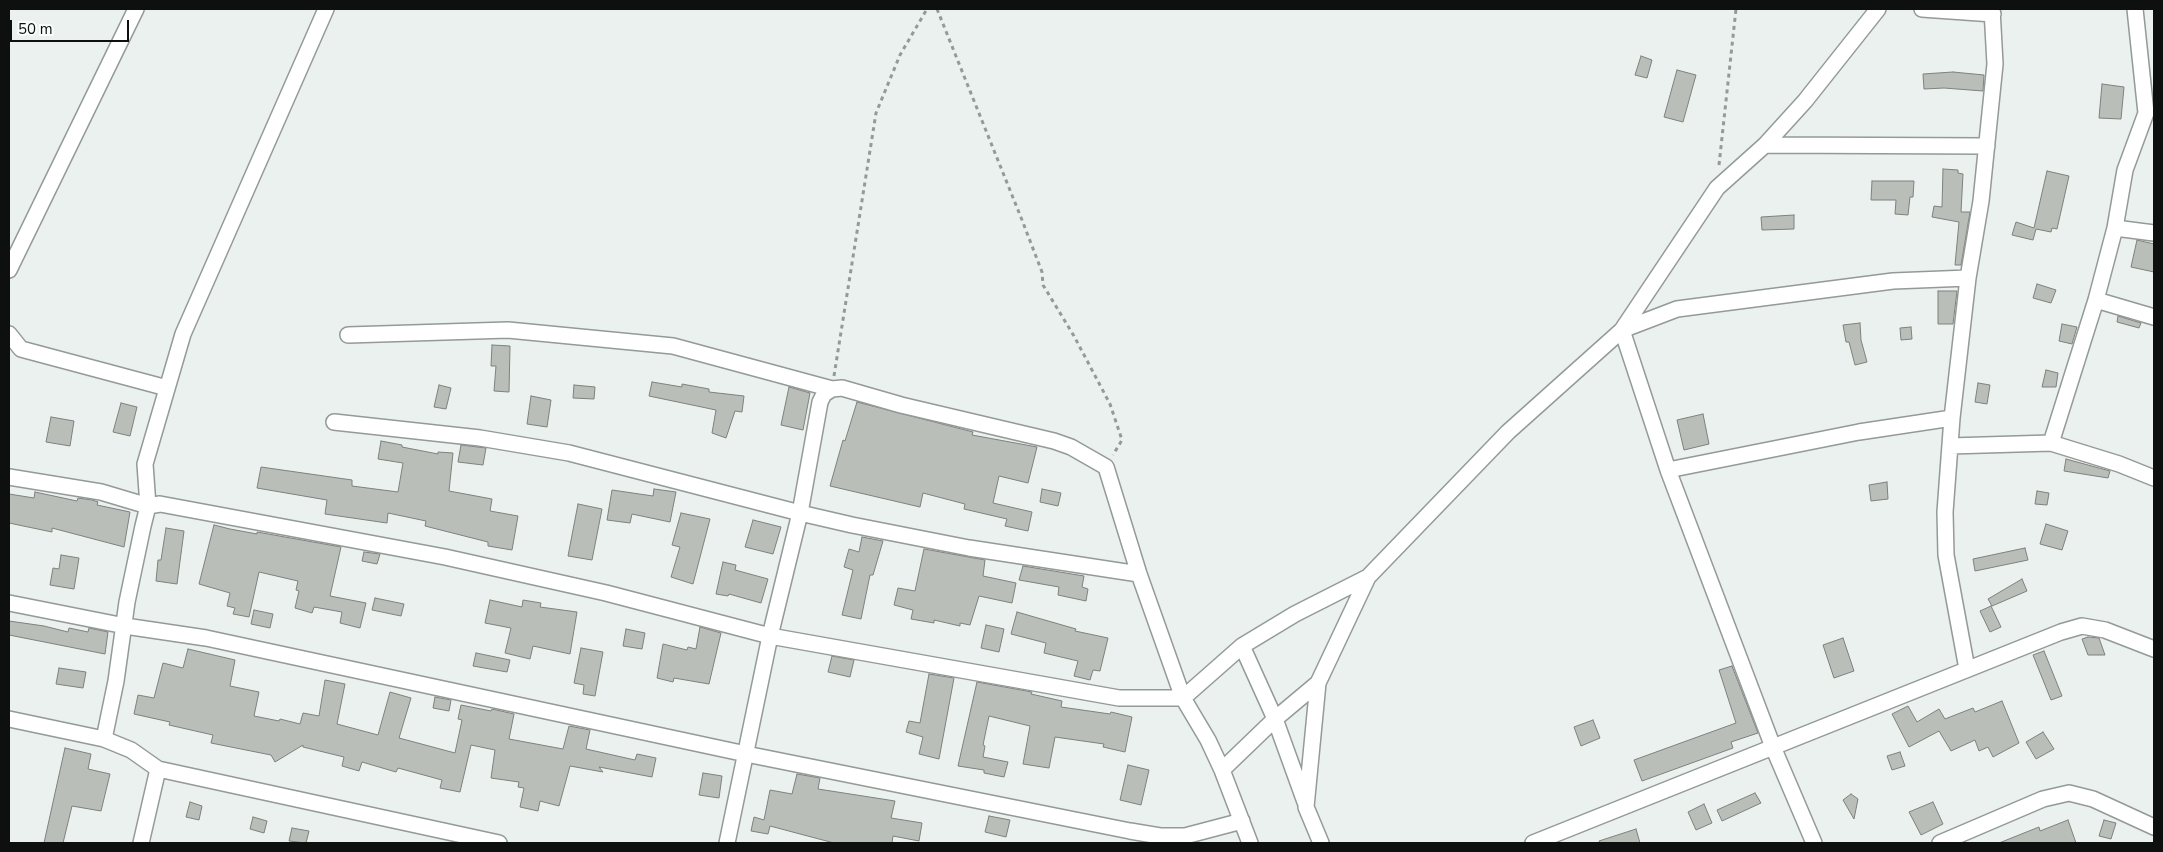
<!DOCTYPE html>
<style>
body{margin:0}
#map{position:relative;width:2163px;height:852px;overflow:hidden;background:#eaf1ee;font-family:"Nunito Sans",sans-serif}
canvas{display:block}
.frame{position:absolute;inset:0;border:10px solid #0e1010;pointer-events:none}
.scale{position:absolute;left:10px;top:20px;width:119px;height:22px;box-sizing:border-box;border:2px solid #0e1010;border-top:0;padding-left:6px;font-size:15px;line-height:18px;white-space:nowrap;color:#0e1010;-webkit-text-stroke:4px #f7fefc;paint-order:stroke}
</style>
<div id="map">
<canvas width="2163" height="852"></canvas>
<div class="frame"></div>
<div class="scale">50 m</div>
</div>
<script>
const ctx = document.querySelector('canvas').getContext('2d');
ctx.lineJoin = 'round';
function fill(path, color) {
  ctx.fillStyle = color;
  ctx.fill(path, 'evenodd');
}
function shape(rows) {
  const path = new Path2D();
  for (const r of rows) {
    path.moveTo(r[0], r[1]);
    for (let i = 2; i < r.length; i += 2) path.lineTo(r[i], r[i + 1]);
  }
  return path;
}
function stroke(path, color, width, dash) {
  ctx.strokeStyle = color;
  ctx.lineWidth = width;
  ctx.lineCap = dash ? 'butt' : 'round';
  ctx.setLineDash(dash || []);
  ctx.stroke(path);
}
const building = shape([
 [1641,56,1652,60,1647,78,1635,75,1641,56],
 [1677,70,1696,75,1683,122,1664,117,1677,70],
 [1953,72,1984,75,1983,91,1944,88,1924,89,1923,74,1953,72],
 [2102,84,2124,87,2121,119,2099,118,2102,84],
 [1943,169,1958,170,1958,173,1963,174,1961,212,1970,212,1961,265,1955,265,1959,222,1932,217,1934,206,1942,207,1943,169],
 [2047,171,2069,176,2057,229,2052,228,2051,232,2036,229,2033,240,2012,235,2016,222,2034,228,2047,171],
 [1872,181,1914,181,1913,197,1910,197,1908,215,1895,214,1896,200,1871,200,1872,181],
 [1794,215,1794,229,1762,230,1761,217,1794,215],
 [2137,240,2154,244,2154,272,2131,267,2137,240],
 [2037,284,2056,290,2051,303,2033,298,2037,284],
 [1938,291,1957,291,1953,324,1938,324,1938,291],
 [2118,316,2141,323,2139,328,2117,322,2118,316],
 [1860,323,1861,340,1867,362,1855,365,1849,342,1846,342,1843,325,1860,323],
 [2062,324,2077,327,2072,344,2059,341,2062,324],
 [1911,327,1912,339,1901,340,1900,328,1911,327],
 [492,345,510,346,509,392,494,391,496,366,491,366,492,345],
 [2046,370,2058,373,2056,387,2042,387,2046,370],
 [652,382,682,387,682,384,709,389,709,392,744,396,742,412,735,411,726,438,712,433,716,410,649,396,652,382],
 [1978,383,1990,385,1987,404,1975,402,1978,383],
 [439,385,451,388,446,409,434,407,439,385],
 [574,385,595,387,594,399,573,398,574,385],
 [789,387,810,393,803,430,781,425,789,387],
 [531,396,551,400,547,427,527,424,531,396],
 [857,402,973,432,972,435,1037,447,1028,483,999,476,993,503,1032,512,1028,531,1005,526,1007,519,964,509,965,504,923,493,920,507,830,486,843,440,845,441,857,402],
 [121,403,137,407,130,436,113,432,121,403],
 [1703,414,1709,444,1684,450,1677,420,1703,414],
 [51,417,74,421,70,446,46,442,51,417],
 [381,441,402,445,402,447,438,454,438,452,453,453,449,491,492,499,490,511,518,516,512,550,488,546,488,542,425,526,426,521,388,513,387,523,325,514,327,500,257,488,261,467,352,480,352,486,398,492,403,463,378,459,381,441],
 [461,445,486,448,483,465,458,462,461,445],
 [2066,459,2110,471,2108,478,2064,471,2066,459],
 [1887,482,1888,499,1871,501,1869,485,1887,482],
 [654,489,676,492,670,522,632,514,630,523,607,520,612,490,653,496,654,489],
 [1042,489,1061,493,1058,506,1040,502,1042,489],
 [2037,491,2049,493,2047,505,2035,504,2037,491],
 [35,492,77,501,78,498,92,500,98,502,97,505,130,512,124,547,52,528,52,532,9,523,9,494,34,498,35,492],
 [578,504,602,509,592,560,568,556,578,504],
 [681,513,710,519,693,584,671,577,680,547,672,545,681,513],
 [753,520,781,527,773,554,745,547,753,520],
 [2046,524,2068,531,2062,550,2040,544,2046,524],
 [214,525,230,529,257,534,257,532,341,547,330,596,366,603,360,628,340,623,342,612,314,607,312,613,295,608,299,591,296,590,298,581,259,572,249,617,233,614,235,608,227,606,230,593,199,584,214,525],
 [166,528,184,531,177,584,156,581,158,560,161,560,166,528],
 [862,537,883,541,873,575,870,575,861,619,842,615,853,570,844,567,849,549,859,552,862,537],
 [2025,548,2028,560,1975,571,1973,559,2025,548],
 [924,549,985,560,983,576,1016,583,1012,603,979,596,970,625,960,623,960,626,934,620,934,623,911,619,913,610,894,605,898,588,915,591,924,549],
 [364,552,380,554,377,564,362,561,364,552],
 [61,555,79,558,74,589,50,585,53,568,59,569,61,555],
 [723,562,736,565,735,570,768,579,761,603,729,594,728,596,716,594,723,562],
 [1023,566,1084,576,1082,587,1088,589,1086,601,1058,595,1059,587,1019,580,1023,566],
 [2022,579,2027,591,1992,606,1988,599,2022,579],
 [375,598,404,604,401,616,372,610,375,598],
 [490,600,522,607,523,600,541,603,540,607,577,612,570,654,533,646,530,659,505,653,511,628,485,623,490,600],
 [1991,606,2001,627,1990,632,1980,611,1991,606],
 [254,610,273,614,270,628,251,624,254,610],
 [1017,612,1076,629,1075,631,1108,638,1100,671,1093,670,1090,680,1074,676,1078,661,1044,653,1046,643,1011,634,1017,612],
 [9,621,44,626,68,632,69,628,88,632,89,628,108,632,105,654,9,635,9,621],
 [986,625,1004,629,999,652,981,648,986,625],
 [700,627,721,633,709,684,674,678,673,682,657,678,663,644,687,650,688,647,696,649,700,627],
 [626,629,645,633,642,649,623,646,626,629],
 [2088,637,2099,638,2105,655,2088,655,2082,639,2088,637],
 [1843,638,1854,671,1834,678,1823,645,1843,638],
 [581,648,603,652,595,696,583,694,584,685,574,683,581,648],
 [188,649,235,660,230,686,259,692,254,716,279,721,280,719,300,724,303,713,319,716,325,680,345,684,337,724,378,735,390,692,411,698,399,738,455,753,462,720,458,719,461,705,491,711,492,709,514,714,509,739,563,749,569,726,590,730,586,749,635,760,637,754,656,758,652,777,599,767,603,772,570,766,559,806,540,801,538,811,520,807,524,788,518,787,519,782,491,778,495,750,471,745,460,792,440,788,442,780,398,768,396,772,362,762,359,771,342,766,344,757,303,747,303,745,275,762,271,755,211,743,213,735,169,725,170,722,134,714,138,695,154,698,163,663,183,668,188,649],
 [2044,651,2062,696,2051,700,2033,655,2044,651],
 [476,653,510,660,507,672,473,666,476,653],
 [832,656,854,660,850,677,828,672,832,656],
 [1732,666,1758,733,1731,742,1733,748,1642,781,1634,760,1736,723,1719,670,1732,666],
 [59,668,86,672,83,688,56,684,59,668],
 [929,674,954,678,939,759,919,754,923,737,906,732,909,721,920,723,929,674],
 [977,682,1032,692,1031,694,1062,701,1061,707,1110,714,1111,712,1132,717,1125,752,1103,747,1104,744,1055,737,1049,768,1023,764,1030,726,989,716,983,745,985,746,983,757,1008,762,1004,777,984,773,984,770,958,766,977,682],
 [435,697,451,700,449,711,433,708,435,697],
 [2002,701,2019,743,1993,757,1988,747,1979,751,1975,740,1951,751,1939,731,1909,747,1892,714,1908,706,1917,722,1939,709,1945,719,1973,708,1975,712,2002,701],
 [1593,720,1600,738,1581,746,1574,727,1593,720],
 [2043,732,2054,749,2036,759,2026,742,2043,732],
 [65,748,91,754,88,769,110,774,101,811,72,806,63,843,44,843,65,748],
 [1900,752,1905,766,1892,770,1887,756,1900,752],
 [1128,765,1149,770,1141,805,1120,800,1128,765],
 [703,773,722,776,719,798,699,795,703,773],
 [797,774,820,778,818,789,895,801,891,818,922,823,919,841,893,836,892,843,834,843,770,826,768,834,751,831,754,817,764,820,770,790,792,794,797,774],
 [1755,793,1761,803,1722,821,1717,810,1755,793],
 [1851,794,1858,799,1854,819,1843,800,1851,794],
 [190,802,202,806,199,820,186,817,190,802],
 [1933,802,1943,824,1921,835,1909,812,1933,802],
 [1704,804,1712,823,1696,830,1688,812,1704,804],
 [989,816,1010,820,1006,837,985,832,989,816],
 [253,817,267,821,264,833,250,829,253,817],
 [2068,820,2076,843,1999,843,2039,827,2040,831,2068,820],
 [2104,820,2116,823,2111,839,2099,836,2104,820],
 [292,828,309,831,306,843,289,841,292,828],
 [1636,829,1640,843,1600,843,1599,841,1636,829]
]);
fill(building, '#babeb9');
stroke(building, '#7e817d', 1);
const street = shape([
 [1922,9,1993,14],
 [1765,145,1987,146],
 [2115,228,2154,233],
 [9,270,136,9],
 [2096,300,2154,317],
 [9,334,21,349,167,388],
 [348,335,508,330,673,346,832,389,842,388,901,405,1054,441,1071,447,1106,467,1139,574,1183,698,1208,740,1222,770,1250,843],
 [334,422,480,438,569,453,800,513,852,525,969,548,1139,574],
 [2051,443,2096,300,2115,228,2125,170,2146,113,2135,9],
 [1950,446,2051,443,2119,464,2154,478],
 [1668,470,1859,432,1952,418],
 [9,477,101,492,148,506,145,464,183,334,326,9],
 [9,603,125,626,206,638,746,754,1130,831,1160,836,1185,836,1242,821],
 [1242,646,1275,719,1305,802],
 [1967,669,1946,555,1945,512,1952,418,1968,278,1981,201,1995,64,1992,9],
 [9,719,104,739,131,750,158,769,499,843],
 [104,739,116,681,127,602,143,526,148,506,160,504,445,557,606,593,770,636,1119,698,1183,698,1242,646,1295,614,1368,577],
 [1222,770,1275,719,1318,683],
 [141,843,158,769],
 [727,843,770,636,800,513,820,402,824,394,832,389],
 [1321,843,1306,807,1318,683,1368,577,1508,432,1622,330,1717,188,1765,145,1805,101,1878,9],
 [1533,843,2061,632,2082,626,2105,630,2154,649],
 [1814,843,1773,747,1668,470,1622,330,1677,309,1893,281,1968,278],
 [1940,843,2043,799,2069,793,2093,799,2154,827]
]);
stroke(street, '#939a97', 18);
stroke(shape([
 [937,9,1022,220,1042,272,1043,285,1074,336,1110,404,1122,440,1113,455],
 [1719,165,1736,9],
 [834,376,876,113,900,55,927,9]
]), '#959a98', 3, [4, 4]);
stroke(street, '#fff', 15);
</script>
